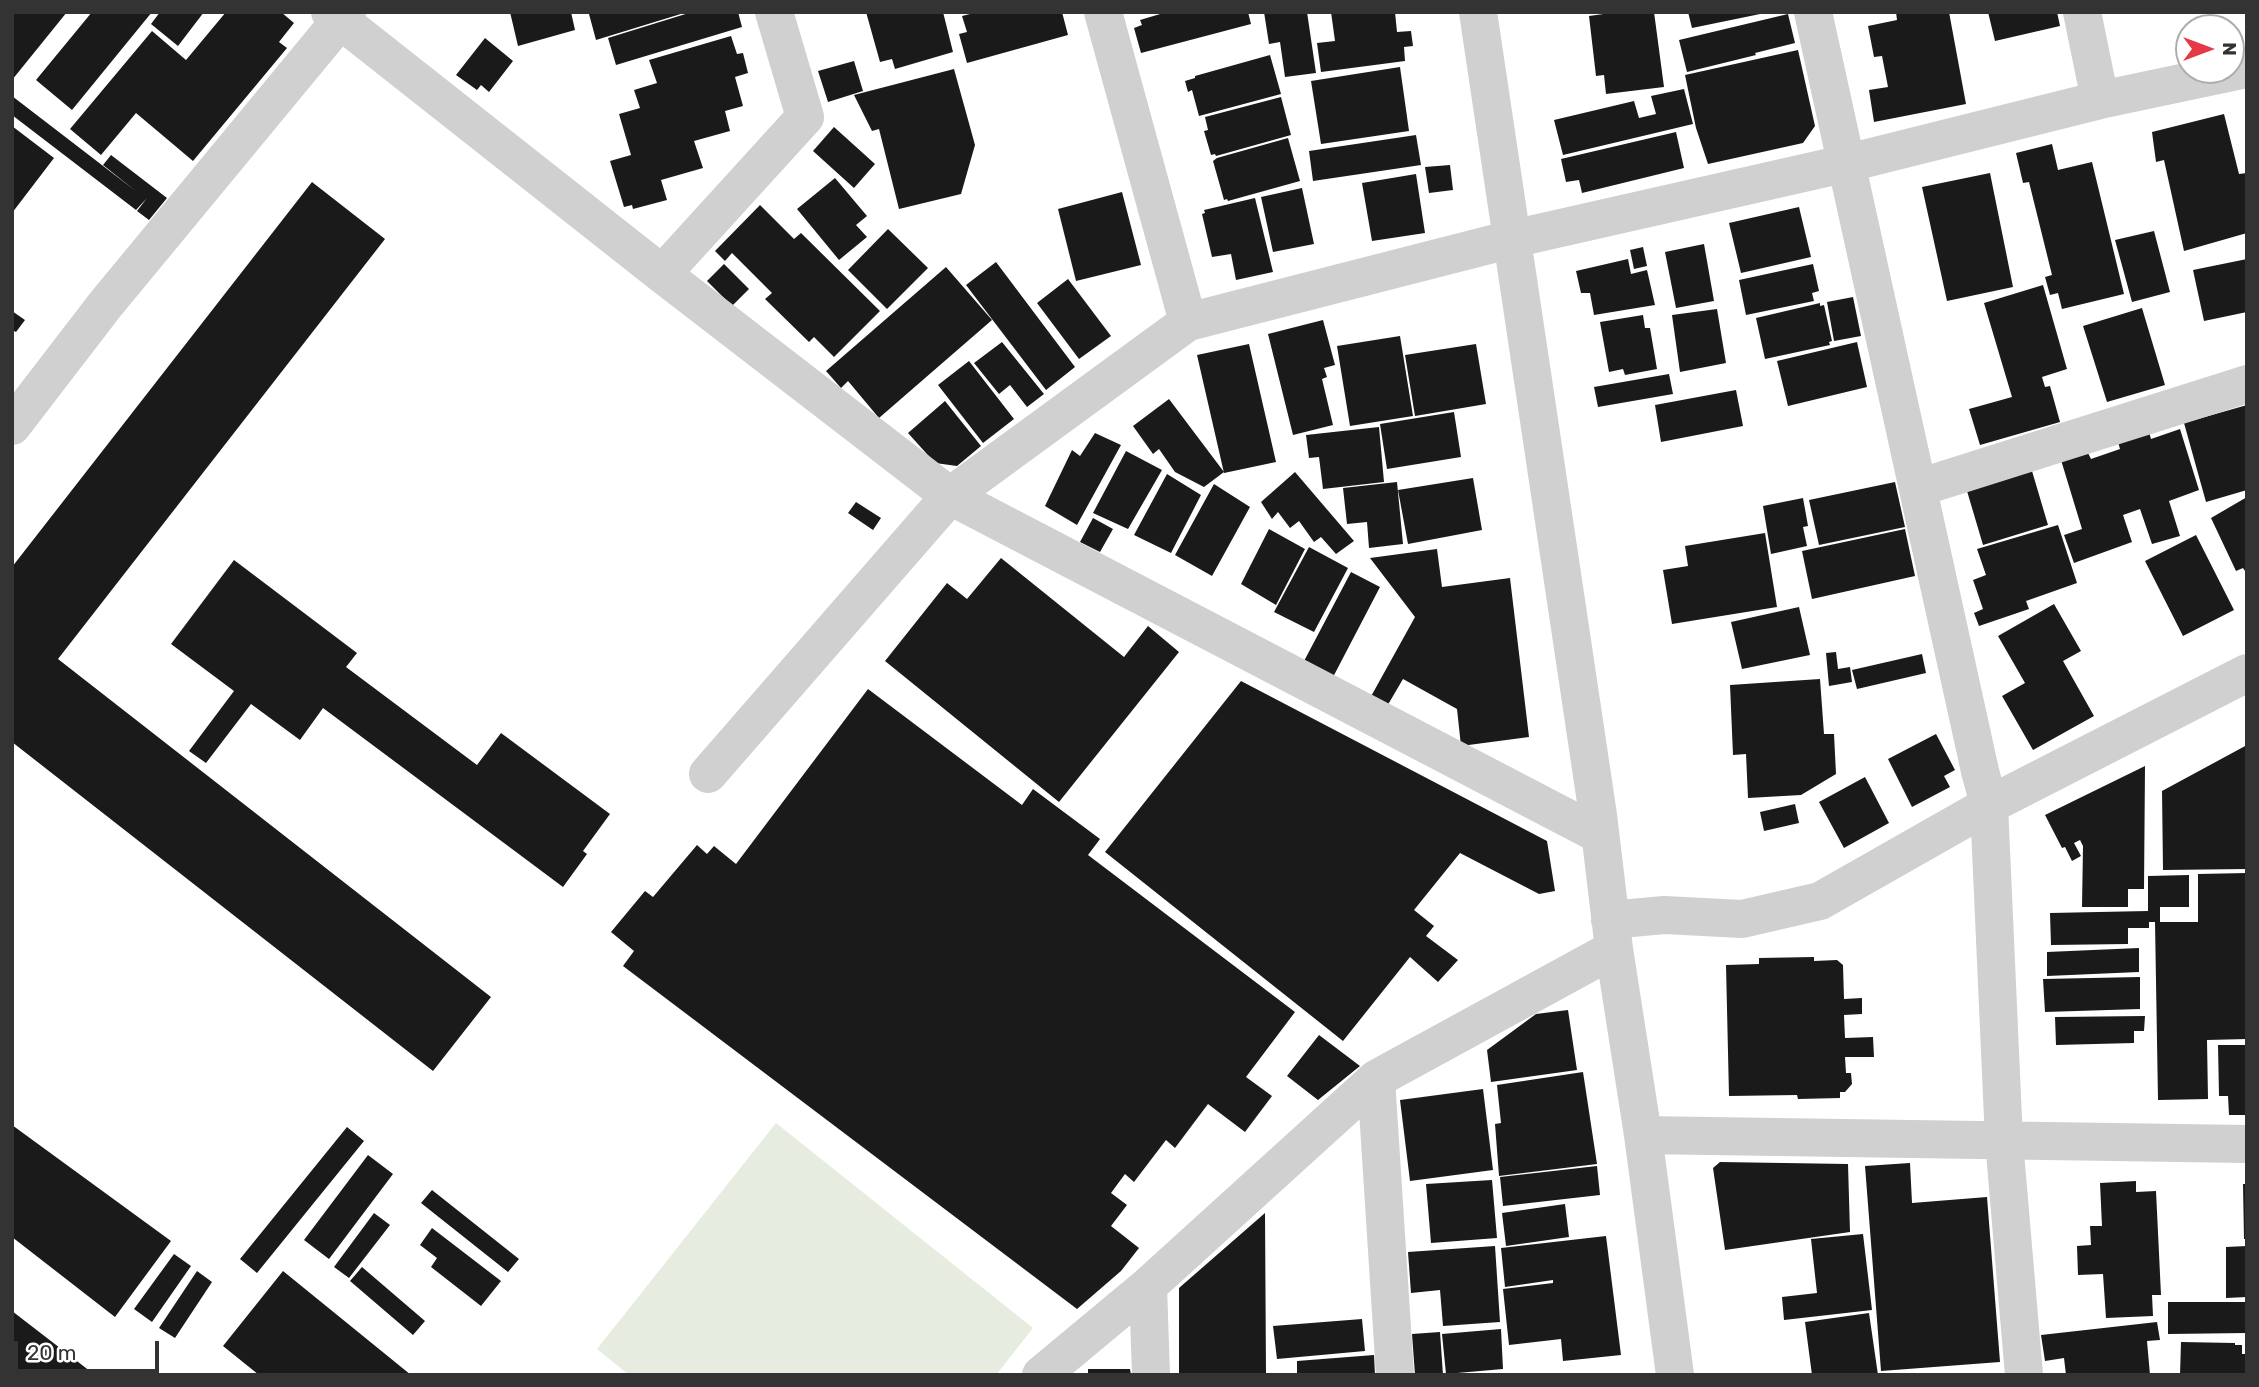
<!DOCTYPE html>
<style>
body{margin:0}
#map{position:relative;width:2259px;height:1387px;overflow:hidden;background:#fff;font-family:Rubik,sans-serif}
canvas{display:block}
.frame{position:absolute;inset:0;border:14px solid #333;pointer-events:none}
.north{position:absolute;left:2175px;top:14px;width:70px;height:70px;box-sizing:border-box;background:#fff;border:2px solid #adadad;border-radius:50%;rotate:90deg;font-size:19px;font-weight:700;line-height:28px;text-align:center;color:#333}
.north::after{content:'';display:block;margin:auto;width:24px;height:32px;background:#e63946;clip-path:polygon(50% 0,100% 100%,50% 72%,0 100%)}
.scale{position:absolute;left:14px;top:1341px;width:145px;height:32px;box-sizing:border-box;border:4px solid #333;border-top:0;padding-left:9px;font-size:21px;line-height:24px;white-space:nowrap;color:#333;-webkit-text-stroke:5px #fff;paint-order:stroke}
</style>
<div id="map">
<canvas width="2259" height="1387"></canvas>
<div class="frame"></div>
<div class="north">N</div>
<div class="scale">20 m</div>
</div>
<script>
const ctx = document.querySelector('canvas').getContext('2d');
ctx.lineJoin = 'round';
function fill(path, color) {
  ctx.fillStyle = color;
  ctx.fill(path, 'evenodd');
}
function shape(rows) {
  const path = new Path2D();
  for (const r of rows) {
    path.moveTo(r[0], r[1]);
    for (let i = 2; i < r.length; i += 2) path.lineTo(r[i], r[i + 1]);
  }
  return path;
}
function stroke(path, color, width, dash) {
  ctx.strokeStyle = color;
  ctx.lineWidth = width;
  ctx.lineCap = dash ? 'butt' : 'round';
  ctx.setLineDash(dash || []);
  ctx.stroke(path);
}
fill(shape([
 [776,1123,1033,1328,996,1375,629,1375,597,1349]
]), '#e6ecdf');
fill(shape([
 [12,12,67,12,12,80],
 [92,12,152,12,72,110,36,80],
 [160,12,204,12,178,46,151,24],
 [226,12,281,12,294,23,279,42,287,48,193,161,136,113,101,155,70,129,152,31,186,60],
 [510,12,571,12,575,30,518,46],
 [596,12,684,12,684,13,596,40,589,14],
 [692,12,738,12,742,27,616,65,608,38],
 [866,12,943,12,953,52,895,69,892,59,880,62],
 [978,12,1062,12,1068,35,967,63,959,34,967,32,962,16],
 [1167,12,1248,12,1251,24,1141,53,1134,28,1142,25,1140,20],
 [1264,12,1307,12,1316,73,1285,77,1280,42,1269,44],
 [1331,12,1395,12,1397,32,1411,31,1413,46,1404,47,1405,61,1321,72,1317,43,1335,41],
 [1618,12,1654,12,1664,87,1606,94,1604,75,1596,76,1589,16],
 [1688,12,1765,12,1765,13,1692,28],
 [1896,12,1949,12,1966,104,1874,122,1869,90,1888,87,1882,56,1874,57,1868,26,1897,20],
 [1988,12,2057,12,2060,26,1995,41],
 [1788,14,1795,43,1755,53,1756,55,1687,72,1679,40],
 [731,36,737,54,743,53,748,73,735,77,743,106,725,111,730,131,694,141,703,168,661,180,667,200,633,209,632,205,624,207,610,161,631,155,619,114,640,108,634,90,657,83,649,60],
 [485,38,513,61,489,92,481,85,477,90,456,75],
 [1798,50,1815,126,1803,143,1708,164,1696,128,1685,75],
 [1270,55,1281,94,1199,116,1192,90,1188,92,1185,81,1195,78,1195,76],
 [854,61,863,91,828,102,818,71],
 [1400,67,1409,131,1321,144,1311,81],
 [954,69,975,145,961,194,899,209,879,129,872,131,854,95],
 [1684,89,1693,124,1563,155,1554,120,1634,101,1639,118,1656,114,1651,96],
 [12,96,137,192,103,165,111,155,167,198,149,220,137,211,147,198,136,210,12,115],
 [1281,97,1291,135,1216,156,1215,154,1211,155,1204,131,1208,130,1205,117],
 [2224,114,2239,174,2247,173,2247,233,2184,251,2164,160,2156,162,2152,132],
 [12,126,54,158,12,213],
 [834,127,875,164,854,188,813,151],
 [1676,132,1684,168,1582,193,1579,180,1566,182,1561,159],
 [1416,135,1421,165,1313,181,1309,151],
 [1288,138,1300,181,1228,201,1227,199,1224,200,1213,161,1217,158],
 [2052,144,2058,170,2092,162,2124,294,2062,309,2058,293,2050,295,2045,277,2052,275,2029,182,2023,183,2016,153],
 [1450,165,1453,190,1429,193,1425,167],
 [1990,173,2013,287,1947,301,1922,187],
 [1416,174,1425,233,1372,241,1362,183],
 [835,178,867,216,856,225,867,237,839,260,797,209],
 [312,182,385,239,58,659,491,997,433,1071,12,742,12,567],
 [1302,188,1314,244,1273,252,1261,197],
 [1122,192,1141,265,1076,281,1058,209],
 [1255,198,1273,272,1236,280,1231,254,1212,257,1202,214,1205,213,1204,210],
 [760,205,794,239,801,233,880,311,834,357,814,337,809,342,765,299,772,293,732,253,725,261,715,251],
 [1799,207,1811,257,1741,273,1729,223],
 [888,229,928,268,887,309,848,270],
 [2154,231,2170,292,2132,302,2115,240],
 [1704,244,1714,301,1676,308,1665,252],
 [1643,247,1647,266,1634,269,1630,250],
 [1628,259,1631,274,1647,270,1655,305,1594,315,1590,293,1581,293,1576,271],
 [2247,259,2247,312,2204,321,2193,270],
 [996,262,1075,367,1046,390,966,285],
 [724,264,749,289,732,306,707,281],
 [1813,264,1819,291,1812,293,1814,301,1746,315,1739,280],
 [946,267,992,320,879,418,848,381,841,388,826,371],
 [1068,279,1111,336,1079,359,1037,303],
 [2043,285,2067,369,2042,377,2045,387,2050,386,2060,422,1980,445,1969,409,2012,397,1984,303],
 [1853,297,1861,336,1834,341,1827,302],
 [1820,303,1820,306,1824,305,1832,341,1829,342,1830,345,1765,359,1756,318],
 [2142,308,2165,385,2107,402,2083,326],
 [1717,309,1726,363,1680,372,1672,315],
 [12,311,25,320,16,332,12,330],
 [1643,315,1645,328,1650,328,1657,369,1625,375,1623,369,1609,372,1600,322],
 [1323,320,1335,365,1324,368,1327,377,1322,379,1333,425,1293,435,1268,334],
 [1400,336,1413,416,1350,426,1337,346],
 [1002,342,1044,394,1027,407,1010,385,999,394,974,363],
 [1857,342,1867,387,1788,406,1777,361],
 [1249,344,1276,462,1224,473,1197,355],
 [1476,344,1486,404,1415,416,1405,355],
 [969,361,1014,419,983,443,938,385],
 [1669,374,1673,394,1598,407,1594,387],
 [1736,390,1743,426,1661,442,1655,405],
 [1169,399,1224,472,1204,487,1175,472,1159,449,1153,454,1133,426],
 [945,401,981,446,957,466,935,463,908,433],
 [2247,405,2247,490,2206,502,2184,423],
 [1454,412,1461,457,1387,469,1380,424],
 [1379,427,1384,482,1323,489,1319,457,1309,458,1306,435],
 [2180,429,2199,490,2169,501,2180,536,2152,544,2140,509,2123,515,2132,542,2074,563,2064,535,2082,529,2061,460,2087,451,2091,459,2120,449,2118,442,2149,432,2151,439],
 [1095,433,1121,445,1077,525,1045,506,1072,450,1080,456],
 [1126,451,1162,470,1128,529,1093,513],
 [2032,471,2048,525,1983,545,1967,491],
 [1295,472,1354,541,1336,554,1321,537,1314,542,1299,521,1290,528,1278,512,1272,519,1261,502],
 [1167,474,1201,495,1171,553,1134,535],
 [1473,478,1482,530,1408,544,1398,490],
 [1397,482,1403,544,1369,548,1367,522,1347,524,1343,488],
 [1895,482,1905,527,1819,545,1809,500],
 [1214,484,1250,507,1212,576,1175,555],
 [2247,497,2247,574,2243,568,2236,571,2211,518],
 [1803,498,1808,526,1803,527,1807,546,1771,554,1763,506],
 [856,502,881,518,873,530,848,513],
 [1093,518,1113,529,1100,552,1080,542],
 [2058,525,2077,583,2026,601,2029,609,1979,626,1974,613,1983,609,1973,580,1986,575,1977,549],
 [1269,529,1305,549,1276,605,1241,584],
 [1905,529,1915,576,1812,599,1802,551],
 [1765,533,1777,607,1672,624,1663,570,1688,566,1685,546],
 [2196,535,2234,610,2183,636,2145,561],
 [1309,547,1348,568,1314,632,1274,612],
 [1437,549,1442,587,1510,578,1529,737,1461,746,1457,709,1403,679,1386,708,1369,700,1415,617,1370,558],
 [1001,558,1124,657,1148,626,1179,652,1059,802,885,661,947,583,967,599],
 [234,560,357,653,346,667,477,765,501,733,610,814,583,851,587,854,563,887,323,708,300,740,251,704,206,763,189,751,234,691,171,644],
 [1351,572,1380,587,1332,679,1303,663],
 [2054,604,2081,651,2063,661,2094,716,2033,750,2002,696,2025,683,1998,636],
 [1799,607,1810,655,1742,669,1731,622],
 [1836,652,1838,669,1850,667,1852,682,1829,686,1826,653],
 [1922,654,1926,673,1857,689,1852,670],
 [1820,679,1824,734,1834,734,1836,774,1801,795,1748,798,1746,754,1733,755,1730,685],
 [1241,681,1547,841,1555,891,1539,894,1460,853,1414,910,1434,926,1426,936,1458,960,1438,982,1410,957,1343,1041,1105,852],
 [868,689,1022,805,1033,789,1100,839,1088,855,1295,1012,1246,1077,1272,1096,1245,1132,1208,1104,1175,1148,1166,1140,1134,1182,1125,1174,1111,1193,1127,1205,1111,1226,1139,1248,1121,1271,1077,1309,623,966,634,951,611,932,645,891,653,897,697,845,707,854,714,846,736,864],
 [1936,734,1955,770,1944,776,1950,787,1912,807,1888,759],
 [2247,745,2247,869,2163,870,2162,791],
 [2145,766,2144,889,2128,889,2128,907,2082,907,2083,846,2080,840,2074,843,2081,856,2072,861,2065,847,2062,848,2045,815],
 [1865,777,1889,823,1844,848,1819,802],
 [1795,804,1799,823,1764,831,1760,812],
 [2247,873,2247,1039,2207,1040,2208,1099,2158,1100,2155,922,2149,922,2149,928,2128,928,2128,944,2051,945,2050,913,2148,911,2148,876,2189,875,2189,907,2160,907,2160,922,2198,922,2198,874],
 [2139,948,2139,972,2047,976,2047,952],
 [1814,957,1814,961,1837,960,1843,965,1844,999,1862,998,1862,1014,1844,1015,1845,1038,1873,1037,1874,1057,1845,1057,1846,1073,1851,1073,1852,1084,1845,1092,1840,1092,1840,1098,1798,1099,1797,1095,1729,1096,1726,965,1759,964,1759,958],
 [2140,977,2140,1009,2045,1012,2043,979],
 [1568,1010,1577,1070,1491,1082,1487,1050,1536,1014],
 [2145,1016,2144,1031,2134,1031,2134,1043,2056,1045,2055,1017],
 [1319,1035,1360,1066,1318,1100,1287,1076],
 [2218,1045,2247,1045,2247,1115,2229,1115,2228,1096,2219,1096],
 [1583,1072,1597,1164,1499,1176,1495,1124,1501,1123,1497,1085],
 [1483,1089,1493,1170,1410,1181,1400,1100],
 [12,1125,171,1241,115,1317,12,1237],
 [347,1127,364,1141,257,1273,240,1259],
 [368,1155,393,1174,329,1259,304,1240],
 [1720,1162,1848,1164,1850,1232,1725,1250,1713,1168],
 [1910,1163,1912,1203,1987,1197,2000,1362,1881,1371,1865,1166],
 [1597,1166,1600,1195,1503,1206,1500,1177],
 [1492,1180,1497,1238,1431,1243,1426,1184],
 [2136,1181,2136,1192,2156,1191,2161,1295,2152,1295,2153,1316,2106,1318,2103,1274,2078,1275,2077,1246,2091,1245,2090,1226,2102,1226,2100,1183],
 [2243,1184,2247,1184,2247,1239,2244,1239],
 [432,1190,519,1259,508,1272,421,1203],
 [1565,1204,1569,1237,1506,1246,1502,1213],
 [374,1213,390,1225,349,1278,334,1267],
 [1265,1213,1266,1375,1179,1373,1179,1288],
 [432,1228,501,1281,481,1306,431,1267,437,1258,420,1245],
 [1863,1234,1872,1310,1784,1320,1782,1297,1817,1293,1811,1239],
 [1606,1236,1621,1355,1563,1361,1561,1339,1509,1345,1503,1289,1553,1283,1553,1280,1505,1287,1501,1248],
 [1495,1246,1500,1322,1443,1326,1440,1290,1411,1293,1408,1252],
 [2247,1246,2247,1297,2226,1298,2226,1247],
 [174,1254,191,1266,152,1322,134,1309],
 [362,1267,425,1321,413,1335,350,1281],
 [197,1271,212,1282,175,1338,159,1328],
 [283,1271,411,1375,259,1375,223,1346],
 [2168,1302,2247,1302,2247,1333,2168,1334],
 [12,1311,95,1375,12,1375],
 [1869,1313,1878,1375,1812,1375,1805,1322],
 [1362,1319,1365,1351,1277,1359,1273,1326],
 [2157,1322,2160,1340,2147,1341,2150,1375,2066,1375,2064,1358,2045,1361,2041,1335],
 [1501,1329,1503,1369,1446,1374,1442,1334],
 [1440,1332,1443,1375,1415,1375,1412,1334],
 [2181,1342,2235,1343,2235,1345,2242,1345,2242,1354,2247,1354,2247,1375,2180,1375],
 [1374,1355,1375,1375,1297,1375,1297,1361],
 [1088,1369,1130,1369,1131,1375,1088,1375]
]), '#1a1a1a');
stroke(shape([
 [330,12,662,274,950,496,1600,835],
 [1103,12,1188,322],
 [1478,12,1598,815,1614,949,1643,1135,1675,1375],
 [1813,12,1980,771,1989,805,2004,1141,2024,1375],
 [2082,12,2100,100],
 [662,274,805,117,774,12],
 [12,426,105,305,347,12],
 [1918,488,2247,384],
 [708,774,950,496,1188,322,1512,239,1848,163,2100,100,2247,69],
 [1610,920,1664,915,1742,919,1820,901,1989,805,2247,673],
 [1376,1079,1395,1375],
 [1643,1135,2247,1144],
 [1148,1286,1151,1375],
 [1041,1375,1148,1286,1376,1079,1614,949]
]), '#d0d0d0', 38);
</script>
